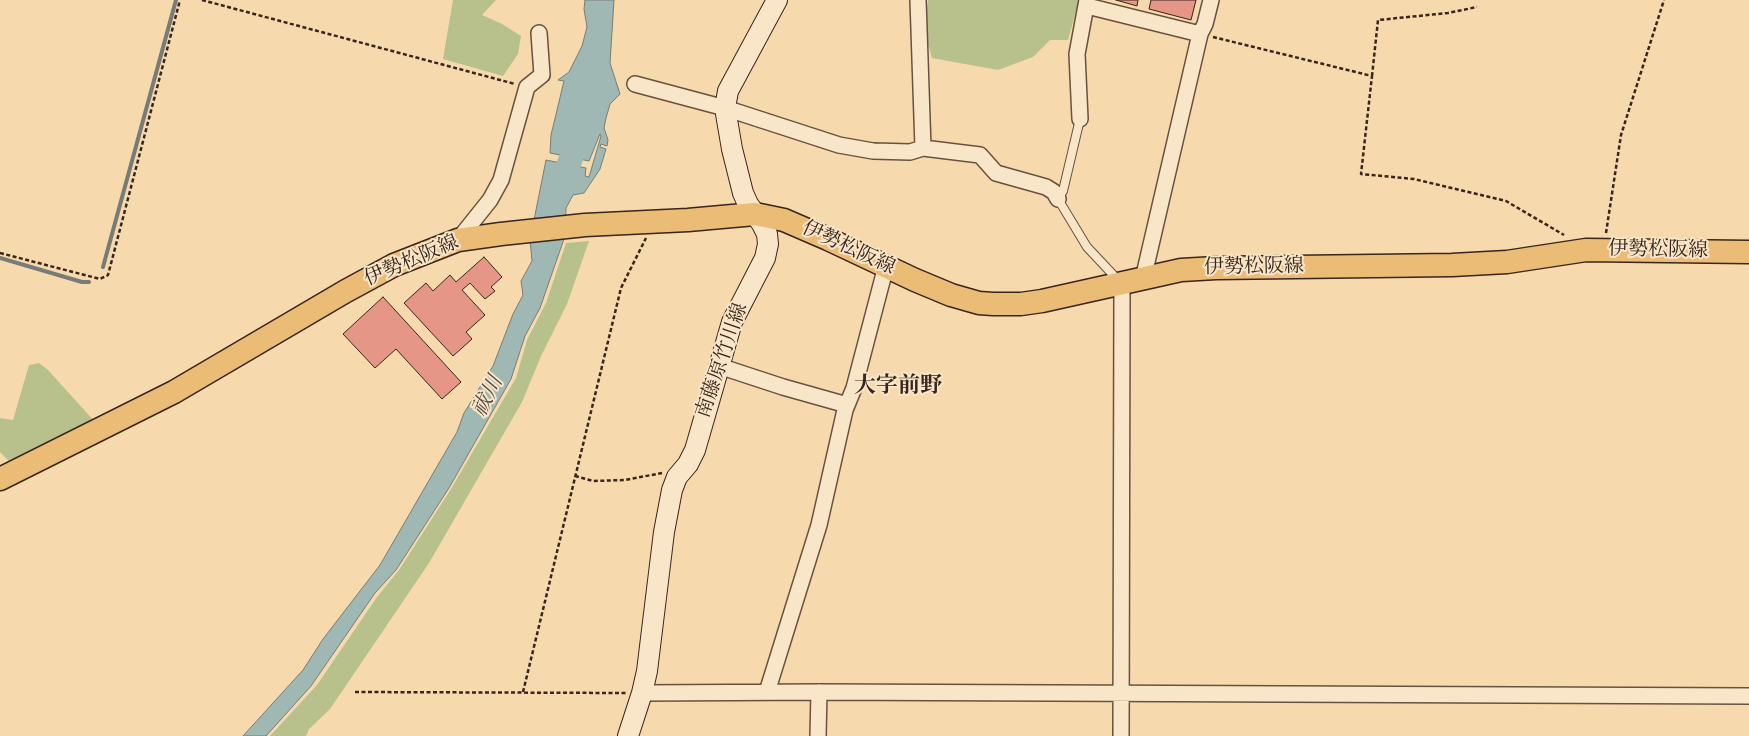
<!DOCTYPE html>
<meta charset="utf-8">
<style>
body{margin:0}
canvas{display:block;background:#f6d9ac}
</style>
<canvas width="1749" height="736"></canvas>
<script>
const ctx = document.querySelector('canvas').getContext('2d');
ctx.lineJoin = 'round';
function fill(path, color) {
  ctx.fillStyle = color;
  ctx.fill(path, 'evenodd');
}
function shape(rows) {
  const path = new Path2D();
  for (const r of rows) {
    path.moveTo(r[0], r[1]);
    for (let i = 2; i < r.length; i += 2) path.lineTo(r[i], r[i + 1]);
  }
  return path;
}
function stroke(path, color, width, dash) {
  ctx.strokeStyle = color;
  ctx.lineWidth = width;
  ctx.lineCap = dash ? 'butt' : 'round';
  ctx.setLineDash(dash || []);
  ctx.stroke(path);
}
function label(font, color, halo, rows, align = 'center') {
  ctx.font = font + ' "IM FELL DW Pica","Noto Serif JP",serif';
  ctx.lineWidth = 4;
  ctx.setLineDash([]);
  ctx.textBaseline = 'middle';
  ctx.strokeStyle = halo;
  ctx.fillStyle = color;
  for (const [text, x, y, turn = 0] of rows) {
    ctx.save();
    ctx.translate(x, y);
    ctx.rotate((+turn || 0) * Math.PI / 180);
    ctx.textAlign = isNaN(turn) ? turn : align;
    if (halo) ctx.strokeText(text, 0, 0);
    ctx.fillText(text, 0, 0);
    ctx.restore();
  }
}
fill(shape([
 [453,0,496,0,482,15,502,24,521,36,518,54,503,76,443,59],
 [928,0,1079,0,1068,40,1050,40,1033,57,998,70,932,58,924,30],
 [589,241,567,304,541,356,522,402,429,563,330,709,309,729,306,736,270,736,317,685,377,597,399,570,451,489,516,378,527,340,546,303,566,243],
 [39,363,48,370,96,423,13,465,0,452,0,418,13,420,29,365]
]), '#b8c08c');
const water = shape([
 [585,0,614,0,610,63,620,94,610,104,606,118,604,128,608,140,607,146,601,144,600,147,606,149,600,169,584,193,573,195,566,208,565,236,540,308,525,336,511,379,449,488,396,570,375,593,311,686,266,736,243,736,303,670,323,639,380,565,457,432,464,413,493,366,513,314,523,295,521,281,532,261,530,240,546,160,586,168,585,176,589,177,601,136,600,134,589,161,550,153,551,135,564,81,558,80,569,72,582,46,587,27,584,9,585,0]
]);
fill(water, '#a0b8b3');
stroke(water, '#777d76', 1);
stroke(shape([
 [0,258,82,282,89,282],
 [103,267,176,0]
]), '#777d76', 4);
stroke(shape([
 [558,195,582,127]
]), '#a0b8b3', 24);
const building = shape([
 [1116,0,1138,0,1137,6,1116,0],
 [1151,0,1196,0,1191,20,1149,9,1151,0],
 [484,257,502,277,491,287,495,291,485,299,470,283,462,290,485,315,466,332,472,339,453,356,404,303,426,283,433,291,450,275,456,282,484,257],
 [383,297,461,382,442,399,396,349,375,368,343,334,383,297]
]);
fill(building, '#e59687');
stroke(building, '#39251b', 1);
const service = shape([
 [1080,119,1063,191,1058,199,1087,247,1118,280]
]);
const minor = shape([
 [918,0,923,148],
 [1087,6,1200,34],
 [635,84,725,108,839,145,873,151,910,152,923,148,980,155,996,173,1046,187,1054,192,1058,199],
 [1080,119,1077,54,1087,0],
 [458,240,490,200,501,180,527,87,542,75,539,33],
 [1143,279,1200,34,1205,24,1211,0],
 [719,366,783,387,847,405],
 [767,692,819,525,845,410,854,388,886,266],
 [642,693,819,692,1749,696],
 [818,736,819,692],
 [1121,736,1122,284]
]);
const secondary = shape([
 [628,736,642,693,647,671,664,532,672,490,677,477,688,464,695,450,732,322,765,258,768,244,767,234,762,224,748,204,743,193,732,149,725,108,728,91,777,0]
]);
const primary = shape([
 [0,479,174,392,346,291,394,265,458,240,501,234,585,225,688,220,755,214,784,220,828,239,915,280,951,295,979,303,993,304,1021,304,1042,301,1181,270,1216,268,1452,265,1507,262,1586,250,1749,252]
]);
stroke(service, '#68523f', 10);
stroke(minor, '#68523f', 18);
stroke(secondary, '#39251b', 22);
stroke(primary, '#39251b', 25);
stroke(shape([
 [202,0,515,84],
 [1213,37,1372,76,1361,174,1414,179,1506,201,1564,235],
 [1372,76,1378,20,1448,13,1477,7],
 [1606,233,1621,135,1664,0],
 [0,253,100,279,108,275,180,0],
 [575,476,593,481,625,480,662,473],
 [355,692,626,693],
 [523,692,621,288,646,238]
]), '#39251b', 2.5, [4, 2.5]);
stroke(service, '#f9e6c9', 8);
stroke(minor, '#f9e6c9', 15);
stroke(secondary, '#f9e6c9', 20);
stroke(primary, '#ebbc76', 22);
label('20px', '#39251b', '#f9e6c9', [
 ["伊勢松阪線",848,249,25],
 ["伊勢松阪線",1658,251,1],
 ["伊勢松阪線",412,262,-23],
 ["伊勢松阪線",1254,268,-1],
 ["南藤原竹川線",723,361,-71]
]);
label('italic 21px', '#534a41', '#f9e6c9', [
 ["祓川",489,397,-64]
]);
label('bold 22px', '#39251b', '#f9e6c9', [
 ["大字前野",898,387]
]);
</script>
